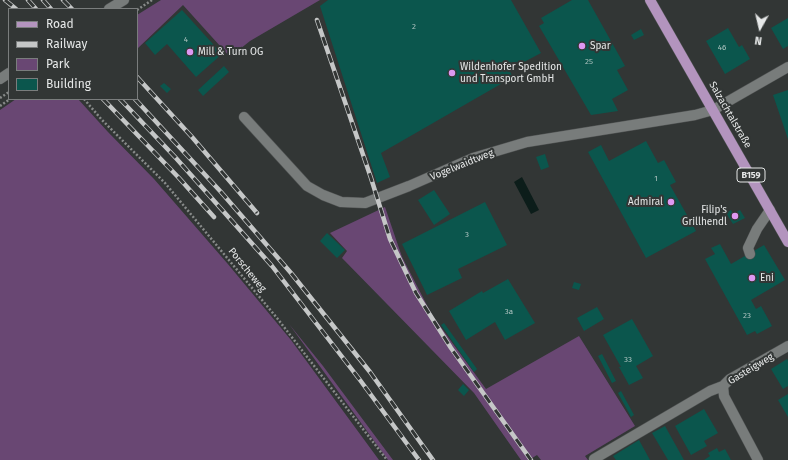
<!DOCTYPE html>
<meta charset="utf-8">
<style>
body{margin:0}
#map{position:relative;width:788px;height:460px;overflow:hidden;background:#323635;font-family:"Fira Sans",sans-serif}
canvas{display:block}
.legend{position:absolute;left:8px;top:8px;width:130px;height:92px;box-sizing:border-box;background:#323635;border:1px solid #7a7d7d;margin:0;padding:5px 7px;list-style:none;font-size:12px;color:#e6e8e8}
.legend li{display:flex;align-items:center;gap:8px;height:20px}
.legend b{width:20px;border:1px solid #7a7d7d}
.north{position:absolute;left:740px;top:8px;width:40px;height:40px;-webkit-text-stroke:3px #323635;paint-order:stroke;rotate:188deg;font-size:11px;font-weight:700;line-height:16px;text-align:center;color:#e6e8e8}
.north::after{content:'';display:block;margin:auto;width:14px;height:18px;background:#e6e8e8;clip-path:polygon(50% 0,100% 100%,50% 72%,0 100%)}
</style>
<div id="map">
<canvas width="788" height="460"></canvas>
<ul class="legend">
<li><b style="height:5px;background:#b394be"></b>Road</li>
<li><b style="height:5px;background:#c5c7c7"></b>Railway</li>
<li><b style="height:11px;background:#694773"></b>Park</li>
<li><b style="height:11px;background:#0b564d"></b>Building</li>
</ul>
<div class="north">N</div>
</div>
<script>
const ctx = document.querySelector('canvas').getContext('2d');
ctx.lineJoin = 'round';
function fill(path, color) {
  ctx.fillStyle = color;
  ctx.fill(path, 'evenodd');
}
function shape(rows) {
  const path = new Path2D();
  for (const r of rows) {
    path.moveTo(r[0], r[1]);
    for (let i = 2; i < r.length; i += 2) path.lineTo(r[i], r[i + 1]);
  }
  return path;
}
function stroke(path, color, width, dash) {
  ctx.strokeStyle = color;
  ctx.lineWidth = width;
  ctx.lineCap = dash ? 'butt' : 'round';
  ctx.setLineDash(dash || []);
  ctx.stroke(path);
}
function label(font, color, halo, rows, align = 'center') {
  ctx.font = font + ' "Fira Sans",sans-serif';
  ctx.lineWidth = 4;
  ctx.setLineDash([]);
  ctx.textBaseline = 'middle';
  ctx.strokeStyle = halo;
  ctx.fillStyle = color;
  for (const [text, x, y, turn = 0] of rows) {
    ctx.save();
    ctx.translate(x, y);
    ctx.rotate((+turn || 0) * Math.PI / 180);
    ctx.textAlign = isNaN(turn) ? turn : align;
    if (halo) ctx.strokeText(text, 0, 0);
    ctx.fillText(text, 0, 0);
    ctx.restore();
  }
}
fill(shape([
 [161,0,320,0,250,41,230,57,183,5,137,49,137,15],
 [16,99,78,99,108,132,154,179,227,263,291,340,379,460,0,460,0,110],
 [385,207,402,257,432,315,486,389,579,336,635,426,585,456,588,460,541,460,537,455,529,460,521,460,474,393,342,258,347,251,330,233],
 [289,324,323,366,393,460,388,460]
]), '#694773');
fill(shape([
 [522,177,539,210,531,214,514,182]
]), '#0c1d1a');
fill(shape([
 [328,0,511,0,541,53,509,70,513,77,381,153,390,177,377,183,320,6],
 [572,0,588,0,625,66,617,70,628,90,612,99,618,111,591,115,539,26,544,23,541,18],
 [182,10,222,54,196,77,167,44,155,55,145,43],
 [788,18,788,46,783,49,771,28],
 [728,28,739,47,742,45,750,59,725,74,706,41],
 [641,29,644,35,634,40,631,35],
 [224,66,229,72,203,96,198,90],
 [164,83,171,89,167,93,160,86],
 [788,90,788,139,773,95],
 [646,141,658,163,664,160,676,182,670,185,696,231,646,258,588,152,601,145,609,161],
 [545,154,549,167,541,170,536,157],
 [434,190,450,214,434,225,418,200],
 [485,202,507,245,458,269,462,278,427,295,402,244],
 [731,210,733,214,740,210,745,218,733,224,726,213],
 [327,233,345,250,337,258,320,241],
 [720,244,731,264,764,245,785,280,751,300,756,309,761,306,772,326,757,334,755,331,747,335,705,259,715,254,711,248],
 [508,279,535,323,505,340,495,322,466,340,449,311,482,291,483,293],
 [574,282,581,284,579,290,572,288],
 [597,307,604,319,584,331,577,318],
 [632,319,653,356,636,366,643,378,629,385,619,367,621,367,603,335],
 [444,323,477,369,474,372,441,325],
 [602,354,616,381,612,383,598,356],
 [787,359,788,361,788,386,783,389,771,369],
 [463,384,469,390,464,396,458,390],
 [621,391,634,415,631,417,618,393],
 [788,394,788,417,778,400],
 [704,409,718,433,704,441,707,446,691,455,675,426],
 [665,426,684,460,668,460,652,433],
 [639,440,650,460,616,460,613,456],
 [717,448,719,452,725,449,731,460,704,460,710,456,708,453]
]), '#0b564d');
const minor = shape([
 [109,9,124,0],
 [0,79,9,73],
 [244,117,307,186,323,195,341,202,365,203,409,186,473,158,527,142,695,115,713,110,788,67],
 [750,254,748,248,757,229,770,210],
 [594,459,710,391,723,386],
 [758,460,724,396,723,386,730,379,788,346]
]);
const major = shape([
 [650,0,788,242]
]);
stroke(minor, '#4f5252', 11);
stroke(major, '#4f5252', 11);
stroke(shape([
 [137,10,152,0],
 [0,98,9,92],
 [84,99,102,120,165,183,277,318,387,460],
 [0,106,10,99]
]), '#888b8a', 2.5, [2, 2]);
stroke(minor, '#787c7b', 10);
stroke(major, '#b394be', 10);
const rail = shape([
 [5,0,16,9],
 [28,0,36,9],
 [43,0,51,9],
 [63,0,72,9],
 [317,20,371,178,390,239,416,293,451,348,531,460],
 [137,77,192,137,257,213],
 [103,99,179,178,214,217],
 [120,99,175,157,272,266,360,380,419,460],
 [135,99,221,192,291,273,370,372,433,460]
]);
stroke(rail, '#c5c7c7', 4.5);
stroke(rail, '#323635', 3, [9]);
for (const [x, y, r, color] of [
 [582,46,4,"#de98f2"],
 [190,52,4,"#de98f2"],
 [452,73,4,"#de98f2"],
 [671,202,4,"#de98f2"],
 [735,216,4,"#de98f2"],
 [752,278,4,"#de98f2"]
]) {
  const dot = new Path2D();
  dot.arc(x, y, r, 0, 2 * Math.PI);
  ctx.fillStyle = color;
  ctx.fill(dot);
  stroke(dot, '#323635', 1.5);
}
label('8px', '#afc4c1', null, [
 ["2",414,27],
 ["4",186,40],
 ["46",722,48],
 ["25",589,62],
 ["1",656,179],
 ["3",467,235],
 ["3a",509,312],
 ["23",747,316],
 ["33",628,360]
]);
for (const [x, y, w] of [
 [751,175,28]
]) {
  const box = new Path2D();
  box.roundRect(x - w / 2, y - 7, w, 14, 3);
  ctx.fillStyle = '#323635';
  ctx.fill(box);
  stroke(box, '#e6e8e8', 1);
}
label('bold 9px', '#e6e8e8', null, [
 ["B159",751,175]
]);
label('10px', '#e6e8e8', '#323635', [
 ["Spar",590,46],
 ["Mill & Turn OG",198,52],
 ["Wildenhofer Spedition",460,67],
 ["und Transport GmbH",460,79],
 ["Admiral",663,202,"right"],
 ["Filip's",727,210,"right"],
 ["Grillhendl",727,222,"right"],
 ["Eni",760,278]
], 'left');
label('10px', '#e6e8e8', '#323635', [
 ["Salzachtalstraße",730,115,60],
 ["Vogelwaidtweg",462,165,-22],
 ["Porscheweg",247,270,51],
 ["Gasteigweg",751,369,-31]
]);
</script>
